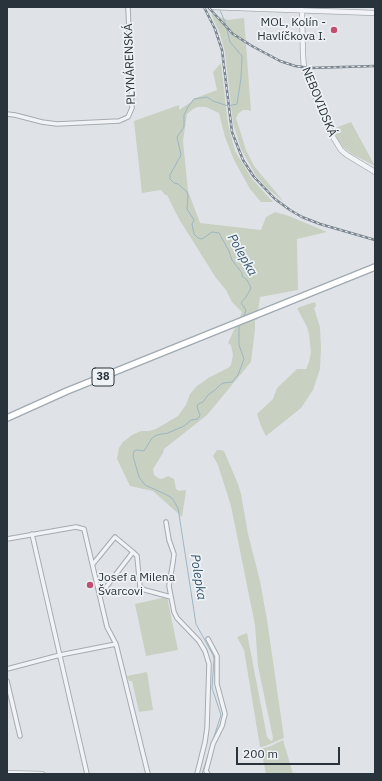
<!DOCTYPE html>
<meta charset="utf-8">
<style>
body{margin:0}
#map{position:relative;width:382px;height:781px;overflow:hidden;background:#dfe3e7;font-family:"IBM Plex Sans",sans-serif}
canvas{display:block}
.frame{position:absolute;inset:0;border:8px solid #29333c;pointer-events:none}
.scale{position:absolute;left:236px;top:747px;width:104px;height:18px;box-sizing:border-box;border:2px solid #29333c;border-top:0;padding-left:5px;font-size:12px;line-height:14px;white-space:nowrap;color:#29333c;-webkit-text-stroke:3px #eef2f5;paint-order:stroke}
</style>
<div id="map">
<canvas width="382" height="781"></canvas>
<div class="frame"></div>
<div class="scale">200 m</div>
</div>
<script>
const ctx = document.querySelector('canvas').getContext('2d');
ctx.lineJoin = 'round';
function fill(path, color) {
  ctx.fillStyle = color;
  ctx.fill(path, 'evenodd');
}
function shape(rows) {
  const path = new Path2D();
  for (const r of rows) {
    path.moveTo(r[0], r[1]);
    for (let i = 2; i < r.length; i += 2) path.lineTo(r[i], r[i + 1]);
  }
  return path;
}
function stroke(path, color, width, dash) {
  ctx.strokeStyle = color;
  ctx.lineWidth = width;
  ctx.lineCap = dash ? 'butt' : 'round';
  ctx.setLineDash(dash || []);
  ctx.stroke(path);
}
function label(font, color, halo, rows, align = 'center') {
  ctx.font = font + ' "IBM Plex Sans",sans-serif';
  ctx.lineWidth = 3.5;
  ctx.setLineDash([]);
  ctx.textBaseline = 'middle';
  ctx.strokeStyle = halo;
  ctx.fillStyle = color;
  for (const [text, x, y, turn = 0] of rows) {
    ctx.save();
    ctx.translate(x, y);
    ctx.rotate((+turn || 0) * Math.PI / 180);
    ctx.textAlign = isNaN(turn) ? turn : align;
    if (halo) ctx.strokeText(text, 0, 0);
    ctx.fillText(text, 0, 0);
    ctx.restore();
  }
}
fill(shape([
 [211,14,228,20,244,18,251,111,247,110,243,110,239,113,236,118,246,150,254,166,284,202,268,189,256,176,241,149,233,123,225,52,220,34],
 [221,63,228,124,235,151,252,179,273,202,261,202,250,189,234,160,225,137,219,113,206,107,198,107,193,109,187,114,183,141,188,191,200,223,261,230,266,217,275,212,289,216,327,232,297,239,298,290,260,297,257,320,255,320,255,329,251,362,207,415,164,449,163,453,153,469,154,475,158,478,162,479,168,476,174,479,176,489,179,491,185,490,186,491,182,517,153,491,130,486,117,459,119,448,123,442,132,435,141,431,149,431,156,429,178,416,186,405,190,394,197,386,210,377,228,368,231,365,233,355,231,345,228,343,242,312,232,302,226,290,216,278,179,219,167,195,165,195,161,190,142,193,134,121,179,105,179,110,191,102,193,99,217,90,213,72],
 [351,122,375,166,352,154,343,147,337,138,333,129],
 [315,302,316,306,314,308,320,327,321,348,320,369,313,390,301,408,266,436,261,426,257,414,273,399,277,388,297,369,306,369,309,362,311,352,309,334,307,327,297,308],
 [217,450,221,450,224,451,238,484,241,494,248,534,260,581,267,620,284,738,265,746,260,747,244,650,237,637,247,633,267,737,271,741,272,741,273,738,258,666,255,625,231,506,218,465,213,456],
 [167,597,178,650,146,656,135,604],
 [147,672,153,710,139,712,132,681,129,681,127,676],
 [283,740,293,774,266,774,261,749,271,746]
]), '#c7d0c1');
stroke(shape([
 [220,10,225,22,230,42,242,56,241,78,237,104,228,106,213,101,207,97,194,99,188,107,184,115,184,127,177,137,181,155,170,175,170,179,174,183,178,184,187,192,188,196,187,209,194,220,192,224,194,234,198,238,202,239,212,232,219,233,229,251,232,260,242,273,242,276,247,280,251,288,246,297,241,303,246,310,244,316],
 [202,774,221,715,212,688,214,659,213,655,196,624,178,508,172,498,167,495,145,485,139,477,133,456,134,451,137,450,144,451,152,438,157,435,168,433,184,426,191,420,198,419,200,415,197,407,198,404,203,402,208,395,215,390,220,385,223,383,232,382,238,375,244,359,239,345,239,326,244,322]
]), '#9db5c4', 1);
const minor = shape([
 [7,114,15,115,42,122,57,124,119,121,128,117,132,108,128,7],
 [166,522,169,540,174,554,173,562,169,586,174,612,177,618,199,641,205,651,209,664,207,728,205,742,197,774],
 [32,534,87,774],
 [7,539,76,527,84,529,107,627,116,644,148,774],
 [93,564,115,537,133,552],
 [100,595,133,552,137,556,140,587,145,590,171,597],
 [7,669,60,655,116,644],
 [7,681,20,736],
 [208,774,206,771,213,744,222,726,225,714,217,684,217,656,208,639]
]);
const tertiary = shape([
 [211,7,375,13],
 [302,10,303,55,304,69,333,137,341,150,347,155,375,172],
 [7,773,42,774]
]);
const primary = shape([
 [7,418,67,391,375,267]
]);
stroke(minor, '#a5abb0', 5.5);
stroke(tertiary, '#a5abb0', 6);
stroke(primary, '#9fa9b1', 8);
stroke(minor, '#f1f3f6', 3.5);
stroke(tertiary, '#f1f3f6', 4.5);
stroke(primary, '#fff', 5.5);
const rail = shape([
 [204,7,215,29,222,50,232,132,243,160,254,177,275,199,290,210,302,217,320,224,375,240],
 [209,8,233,34,252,46,280,61,295,66,310,68,375,66]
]);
stroke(rail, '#7a858f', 2.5);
stroke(rail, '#eef2f5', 1, [3]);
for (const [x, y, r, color] of [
 [334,30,4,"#c14f70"],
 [90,585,4,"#c14f70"]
]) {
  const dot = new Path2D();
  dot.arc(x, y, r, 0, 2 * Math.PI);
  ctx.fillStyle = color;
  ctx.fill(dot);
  stroke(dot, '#eef2f5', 1.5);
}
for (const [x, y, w] of [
 [103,377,22]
]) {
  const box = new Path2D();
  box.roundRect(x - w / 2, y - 9, w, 18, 3);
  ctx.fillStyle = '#eef2f5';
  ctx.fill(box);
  stroke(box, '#29333c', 1);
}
label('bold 11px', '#29333c', null, [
 ["38",103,377]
]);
label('12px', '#29333c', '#eef2f5', [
 ["MOL, Kolín -",326,23],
 ["Havlíčkova I.",326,37],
 ["Josef a Milena",98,578,"left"],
 ["Švarcovi",98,592,"left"]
], 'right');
label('12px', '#29333c', '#eef2f5', [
 ["PLYNÁRENSKÁ",130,64,-92],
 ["NEBOVIDSKÁ",319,102,68]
]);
label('italic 13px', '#37576c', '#eef2f5', [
 ["Polepka",242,255,60],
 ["Polepka",198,577,81]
]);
</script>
